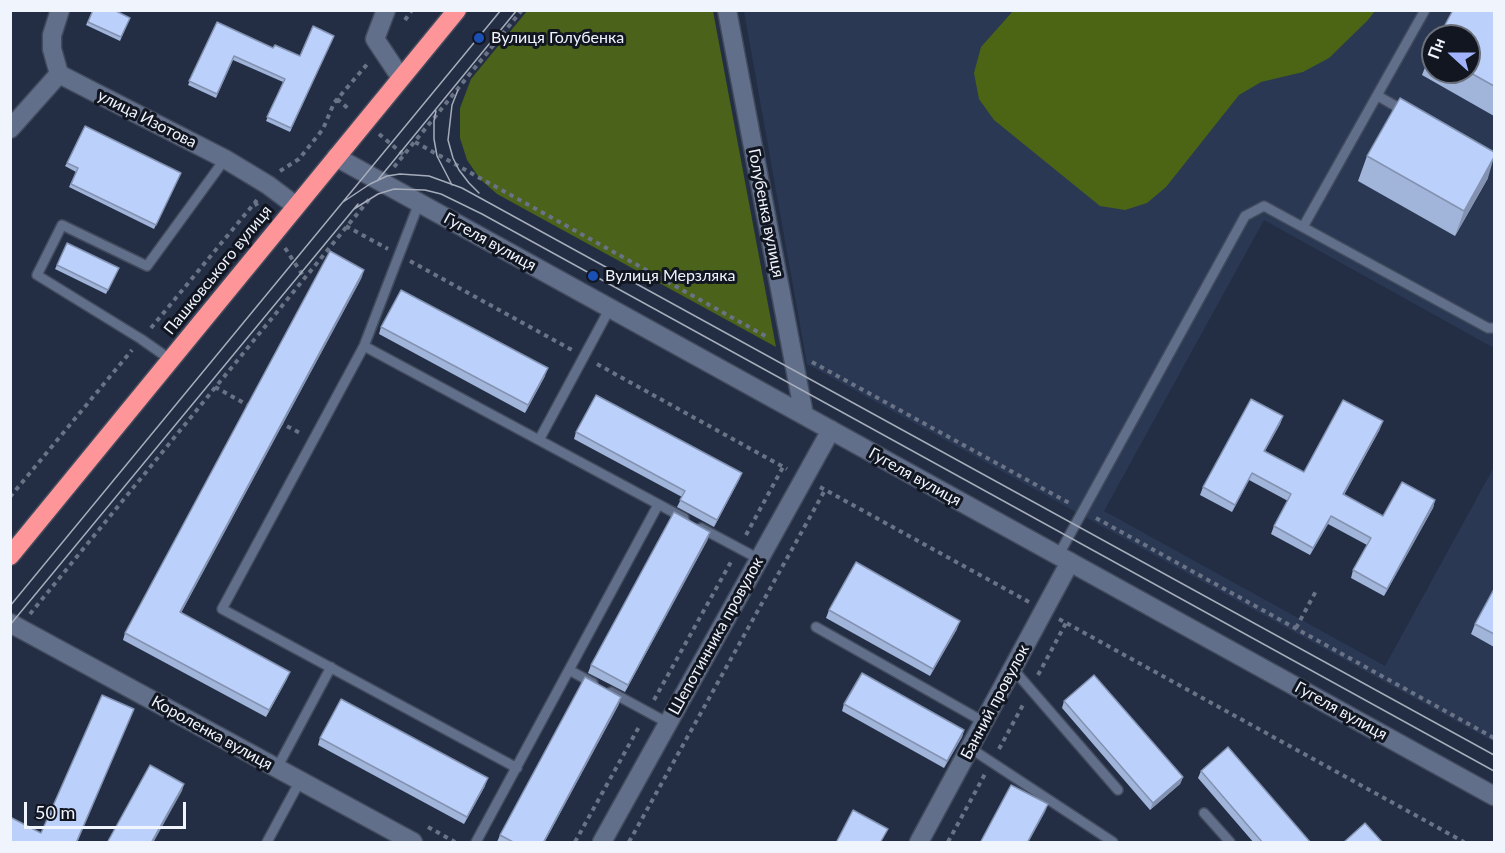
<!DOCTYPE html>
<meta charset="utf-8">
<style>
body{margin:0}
#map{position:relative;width:1505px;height:853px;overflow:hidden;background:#232e45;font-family:Lato,sans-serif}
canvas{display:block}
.frame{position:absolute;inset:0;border:12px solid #eff4fd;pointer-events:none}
.north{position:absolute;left:1421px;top:24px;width:60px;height:60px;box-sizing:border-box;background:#111621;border:2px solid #6a6f79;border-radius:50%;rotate:291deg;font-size:16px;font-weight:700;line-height:24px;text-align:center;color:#eff4fd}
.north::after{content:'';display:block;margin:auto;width:21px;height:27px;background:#a1b3fd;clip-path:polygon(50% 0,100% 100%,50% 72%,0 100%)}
.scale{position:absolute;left:24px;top:802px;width:162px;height:27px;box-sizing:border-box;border:3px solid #eff4fd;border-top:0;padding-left:8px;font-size:18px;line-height:21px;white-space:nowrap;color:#eff4fd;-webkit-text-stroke:4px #111621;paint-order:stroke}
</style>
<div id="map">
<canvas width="1505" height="853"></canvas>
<div class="frame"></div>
<div class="north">Пн</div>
<div class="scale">50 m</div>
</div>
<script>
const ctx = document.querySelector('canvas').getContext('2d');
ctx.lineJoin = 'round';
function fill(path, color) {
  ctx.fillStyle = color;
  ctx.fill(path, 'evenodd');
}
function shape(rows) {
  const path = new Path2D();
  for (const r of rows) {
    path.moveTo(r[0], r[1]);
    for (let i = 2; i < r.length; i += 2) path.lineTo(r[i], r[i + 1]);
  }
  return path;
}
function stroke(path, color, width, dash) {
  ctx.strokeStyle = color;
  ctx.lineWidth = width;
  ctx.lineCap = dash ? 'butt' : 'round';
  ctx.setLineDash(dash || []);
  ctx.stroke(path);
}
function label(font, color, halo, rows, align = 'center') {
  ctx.font = font + ' Lato,sans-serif';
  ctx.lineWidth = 6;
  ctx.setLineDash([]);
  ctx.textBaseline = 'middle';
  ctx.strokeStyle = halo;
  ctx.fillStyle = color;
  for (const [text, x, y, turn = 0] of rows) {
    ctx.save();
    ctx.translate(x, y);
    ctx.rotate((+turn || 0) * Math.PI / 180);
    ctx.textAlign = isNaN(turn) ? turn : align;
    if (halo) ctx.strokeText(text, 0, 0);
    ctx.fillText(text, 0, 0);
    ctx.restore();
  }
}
fill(shape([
 [744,11,1494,11,1494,348,1264,220,1104,511,1385,666,1494,467,1494,742,807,364],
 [1433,36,1469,36,1469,72,1433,72]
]), '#2a3853');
fill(shape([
 [527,11,713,11,776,347,497,194,480,179,467,160,460,138,460,108,471,79]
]), '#4a6219');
fill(shape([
 [1013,11,1013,10,1375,11,1367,21,1329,58,1303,72,1261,82,1239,95,1166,187,1147,203,1125,210,1100,206,994,120,979,99,974,73,981,47]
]), '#4c6515');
const lane = shape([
 [1378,96,1406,112],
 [419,203,364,346,222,609,517,768],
 [1303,227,1425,10],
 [364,346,684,518],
 [171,360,141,339,37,275,62,225,147,266,225,159],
 [539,440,610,308],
 [701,528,759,559],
 [1058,556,1245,216,1264,206,1488,328,1494,328],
 [816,627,984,722],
 [1013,669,1118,790],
 [569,670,593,683],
 [611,692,668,723],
 [970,748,1113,842],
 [277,768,331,667],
 [1204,813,1230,842],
 [267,842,300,781],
 [476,842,658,505]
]);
const street = shape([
 [386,10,375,39,401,78],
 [59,74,225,159,268,185,296,206],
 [59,74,52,49,52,35,60,10],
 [10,129,59,74],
 [10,623,413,842],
 [602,842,831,430],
 [919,842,1070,562]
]);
const secondary = shape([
 [727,10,804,415],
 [336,157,1494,796]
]);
const highway = shape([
 [10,556,457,10]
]);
stroke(lane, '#424b5d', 12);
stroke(street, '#424b5d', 21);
stroke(secondary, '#424b5d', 21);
stroke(highway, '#424b5d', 21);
stroke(shape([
 [405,20,412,10],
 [337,99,350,110],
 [379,134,404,155],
 [415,142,769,338],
 [394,167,522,10],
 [280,171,299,159,323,129,334,103,369,62],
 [255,202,264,217],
 [346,226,388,249],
 [285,248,304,277],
 [410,261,572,350],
 [151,328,257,200],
 [812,362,1071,504],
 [597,364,787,469],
 [215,387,251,407],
 [279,422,302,434],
 [820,487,1029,602],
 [10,497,132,350],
 [1096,518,1494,738],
 [746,535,783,467],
 [30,614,371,197],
 [1059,619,1464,842],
 [1296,628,1316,591],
 [1038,675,1066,623],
 [654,700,732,560],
 [999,749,1024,703],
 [428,827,455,842],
 [575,842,640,725],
 [629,842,825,490],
 [948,842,985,774]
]), '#6a7385', 4, [4.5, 4.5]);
stroke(lane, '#626f8a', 9);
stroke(street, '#626f8a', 18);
stroke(secondary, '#626f8a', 18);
stroke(highway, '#fe9599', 18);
stroke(shape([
 [458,90,452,105,448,140,453,158,459,170,469,183,479,193],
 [436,111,434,121,434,139,437,156,452,185],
 [377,181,517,10],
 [343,202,370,184,387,176,400,174,429,176,462,188,1494,755],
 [354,209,378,194,394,189,425,190,441,194,482,214,1494,771],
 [10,606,501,10],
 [10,625,358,204]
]), '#a5acba', 1.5);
fill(shape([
 [93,10,130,18,120,41,86,25],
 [1494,10,1494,116,1422,75,1433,47,1433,72,1469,72],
 [217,22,273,48,300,56,334,36,290,132,266,121,283,82,233,60,216,98,188,85],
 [1367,156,1488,178,1455,236,1358,181],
 [67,163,181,173,154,229,69,187,76,172,65,166],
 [57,265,119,268,106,294,55,269],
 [362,277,181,613,287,679,266,717,123,640,125,633],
 [381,327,545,376,525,413,379,334],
 [1283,416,1280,424,1265,451,1304,472,1380,429,1344,495,1383,516,1435,500,1433,508,1384,596,1351,578,1353,570,1367,545,1328,524,1310,555,1271,534,1274,526,1288,501,1249,480,1232,512,1200,495,1203,487],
 [576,432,742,473,739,480,714,527,677,507,682,497,574,439],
 [708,539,625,692,588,673,591,665],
 [1494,589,1494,647,1471,634,1475,624],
 [829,610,957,629,930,676,826,618],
 [1064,701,1183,777,1180,784,1150,810,1062,708],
 [619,704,544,843,497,842,500,835],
 [844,704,964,730,962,737,944,768,842,711],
 [320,738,485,786,464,824,318,745],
 [1201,771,1311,843,1254,843,1198,778]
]), '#a1b4d9');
fill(shape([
 [1494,157,1488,178,1455,236,1464,211],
 [364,270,362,277,177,620,180,612],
 [548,368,545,376,525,413,528,405],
 [1283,416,1280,424,1261,458,1264,451],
 [1383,421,1380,429,1340,501,1343,494],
 [742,473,739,480,714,527,717,520],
 [1252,473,1249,480,1232,512,1235,505],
 [1435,500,1433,508,1384,596,1387,589],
 [1331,516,1328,524,1310,555,1313,548],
 [710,532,708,539,625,692,628,685],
 [960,621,957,629,930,676,933,669],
 [290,672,287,679,266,717,269,710],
 [621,697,619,704,544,843,543,843],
 [134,709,77,843,76,843],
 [964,730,962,737,944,768,947,761],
 [1183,777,1180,784,1150,810,1153,803],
 [488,778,485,786,464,824,467,817],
 [184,784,182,791,153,843,151,843],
 [1048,804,1045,812,1028,843,1027,843]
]), '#8392b0');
const building = shape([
 [93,10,114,10,130,18,121,37,88,22,93,10],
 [1453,10,1494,10,1494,86,1469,72,1469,36,1439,36,1453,10],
 [217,22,273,48,275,45,300,56,313,26,334,36,291,128,267,117,285,79,234,56,217,94,189,81,217,22],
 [1400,98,1494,152,1494,157,1464,211,1367,156,1400,98],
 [85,126,181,173,156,225,71,184,78,168,67,163,85,126],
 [67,243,119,268,108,290,57,265,67,243],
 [330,251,364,270,180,612,290,672,269,710,125,633,330,251],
 [401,290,548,368,528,405,381,327,401,290],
 [596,395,742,473,717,520,680,500,685,491,576,432,596,395],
 [1251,399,1283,416,1264,451,1304,472,1343,400,1383,421,1343,494,1383,516,1402,482,1435,500,1387,589,1353,570,1371,538,1331,516,1313,548,1274,526,1291,494,1252,473,1235,505,1203,487,1251,399],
 [674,512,710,532,628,685,591,665,674,512],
 [856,562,960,621,933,669,829,610,856,562],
 [1494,589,1494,634,1475,624,1494,589],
 [862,673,964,730,947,761,844,704,862,673],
 [1094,675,1183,777,1153,803,1064,701,1094,675],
 [585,677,621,697,543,843,515,843,500,835,585,677],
 [102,695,134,709,76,843,10,843,10,817,41,833,102,695],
 [341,699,488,778,467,817,320,738,341,699],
 [1228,747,1311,843,1263,843,1201,771,1228,747],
 [150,765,184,784,151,843,107,843,150,765],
 [1011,785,1048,804,1027,843,980,843,1011,785],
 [853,810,888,829,880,843,836,843,853,810],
 [1365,823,1383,843,1343,843,1365,823]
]);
fill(building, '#bbd1fc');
stroke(building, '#8392b0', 1.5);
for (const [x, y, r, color] of [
 [479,38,6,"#1a4fb4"],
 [593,276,6,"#1a4fb4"]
]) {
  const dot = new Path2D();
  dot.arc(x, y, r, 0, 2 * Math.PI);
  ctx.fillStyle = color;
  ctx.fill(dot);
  stroke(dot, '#111621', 2);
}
label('16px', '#eff4fd', '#111621', [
 ["Вулиця Голубенка",491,38],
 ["Вулиця Мерзляка",605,276]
], 'left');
label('16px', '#eff4fd', '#111621', [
 ["улица Изотова",147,119,27],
 ["Голубенка вулиця",766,213,79],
 ["Гугеля вулиця",490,242,29],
 ["Пашковського вулиця",218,270,-51],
 ["Гугеля вулиця",915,477,29],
 ["Шепотинника провулок",716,636,-61],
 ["Банний провулок",995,702,-62],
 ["Гугеля вулиця",1341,711,29],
 ["Короленка вулиця",212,733,29]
]);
</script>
